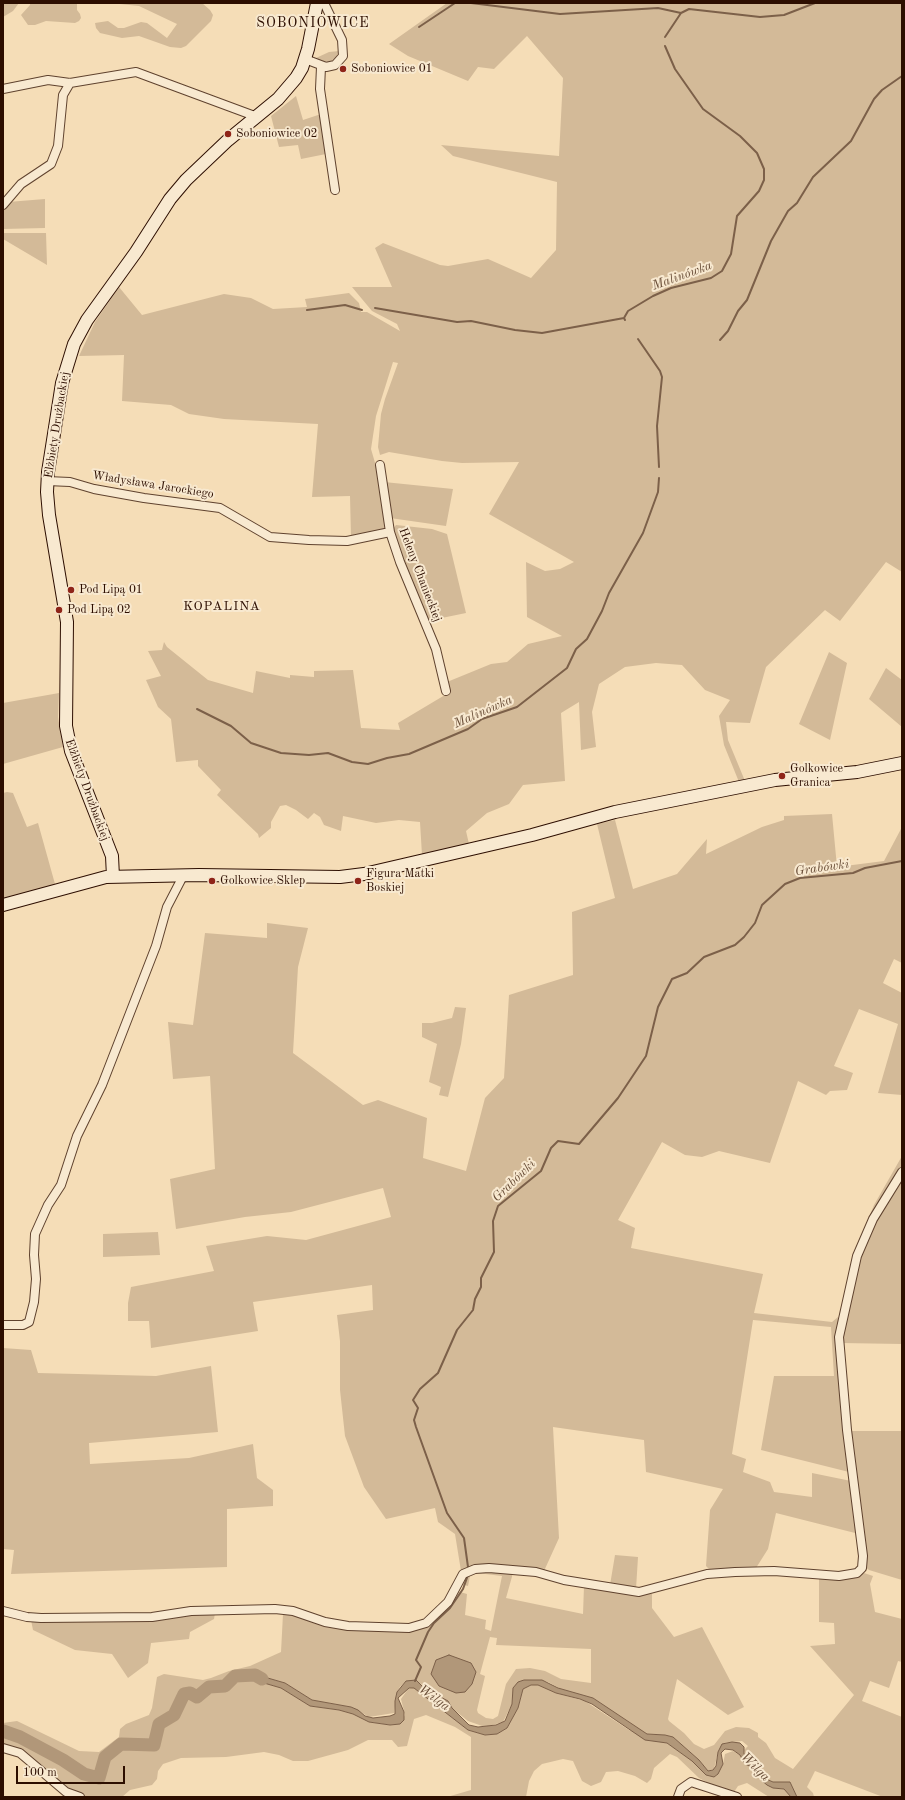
<!DOCTYPE html>
<meta charset="utf-8">
<style>
body{margin:0}
#map{position:relative;width:905px;height:1800px;overflow:hidden;background:#f5ddb7;font-family:"Old Standard TT",serif}
canvas{display:block}
.frame{position:absolute;inset:0;border:4px solid #2d0e00;pointer-events:none}
.scale{position:absolute;left:16px;top:1766px;width:109px;height:18px;box-sizing:border-box;border:2px solid #2d0e00;border-top:0;padding-left:5px;font-size:12px;line-height:14px;white-space:nowrap;color:#2d0e00;-webkit-text-stroke:3px #f8e9d0;paint-order:stroke}
</style>
<div id="map">
<canvas width="905" height="1800"></canvas>
<div class="frame"></div>
<div class="scale">100 m</div>
</div>
<script>
const ctx = document.querySelector('canvas').getContext('2d');
ctx.lineJoin = 'round';
function fill(path, color) {
  ctx.fillStyle = color;
  ctx.fill(path, 'evenodd');
}
function shape(rows) {
  const path = new Path2D();
  for (const r of rows) {
    path.moveTo(r[0], r[1]);
    for (let i = 2; i < r.length; i += 2) path.lineTo(r[i], r[i + 1]);
  }
  return path;
}
function stroke(path, color, width, dash) {
  ctx.strokeStyle = color;
  ctx.lineWidth = width;
  ctx.lineCap = dash ? 'butt' : 'round';
  ctx.setLineDash(dash || []);
  ctx.stroke(path);
}
function label(font, color, halo, rows, align = 'center') {
  ctx.font = font + ' "Old Standard TT",serif';
  ctx.lineWidth = 4;
  ctx.setLineDash([]);
  ctx.textBaseline = 'middle';
  ctx.strokeStyle = halo;
  ctx.fillStyle = color;
  for (const [text, x, y, turn = 0] of rows) {
    ctx.save();
    ctx.translate(x, y);
    ctx.rotate((+turn || 0) * Math.PI / 180);
    ctx.textAlign = isNaN(turn) ? turn : align;
    if (halo) ctx.strokeText(text, 0, 0);
    ctx.fillText(text, 0, 0);
    ctx.restore();
  }
}
fill(shape([
 [3,3,19,3,13,11,3,17],
 [30,3,77,3,77,10,80,14,81,18,79,21,75,23,46,21,35,25,28,25,21,15,30,5],
 [110,3,202,3,210,10,213,15,211,21,186,46,181,48,170,47,139,36,122,38,100,33,96,28,95,23,108,21,118,28,124,28,141,22,147,23,167,38,177,24,139,6],
 [447,3,902,3,902,572,886,562,840,621,825,610,766,667,750,723,726,722,728,740,745,781,739,782,724,745,719,716,730,700,705,690,682,665,656,663,625,667,599,684,592,712,596,747,581,750,579,702,561,713,565,781,523,785,509,804,487,813,466,831,469,844,422,855,420,822,399,820,376,823,343,816,341,831,324,825,320,817,314,813,308,819,296,810,286,805,280,806,271,822,271,828,259,838,258,834,217,795,221,790,198,766,198,760,176,762,171,719,158,707,146,680,161,676,148,651,162,650,164,642,167,647,208,680,253,693,256,671,290,678,290,675,314,677,314,671,353,670,361,728,400,730,398,723,450,692,447,682,491,664,507,662,528,644,562,636,527,617,526,562,545,571,560,569,574,562,489,514,519,462,462,463,442,461,389,452,380,455,378,447,381,414,385,399,398,363,393,362,382,397,376,416,371,449,378,473,386,530,351,537,350,496,312,497,318,424,224,419,189,414,171,405,122,401,124,355,79,356,95,322,119,287,142,315,224,294,251,298,273,309,307,307,305,299,349,293,359,303,361,312,367,312,400,331,397,324,372,311,352,287,392,287,375,248,383,243,440,265,448,266,488,259,531,278,556,250,557,182,453,156,441,145,559,156,563,78,527,36,494,69,478,67,468,81,408,56,389,44],
 [339,51,336,58,330,62,323,62,316,58,329,52],
 [296,96,303,120,321,114,326,154,301,159,298,145,279,147,271,116],
 [45,199,45,228,3,229,3,211,8,202],
 [3,233,46,233,47,265,3,239],
 [384,482,453,489,446,526,390,518],
 [396,525,432,529,447,534,466,613,427,621,402,564,392,530],
 [829,652,847,663,830,740,799,724],
 [886,668,902,680,902,727,869,699],
 [59,693,58,717,63,747,3,764,3,703],
 [7,792,13,793,27,827,38,823,55,884,52,888,3,904,3,793],
 [832,814,837,867,884,861,902,827,902,963,894,959,883,983,902,993,902,1095,878,1093,898,1024,859,1009,834,1066,853,1073,847,1090,830,1091,826,1095,798,1081,770,1163,719,1151,702,1157,685,1155,662,1142,618,1220,635,1228,631,1248,763,1274,754,1313,832,1322,838,1317,839,1376,849,1472,761,1450,774,1376,834,1376,831,1327,753,1320,732,1454,746,1459,743,1472,770,1482,774,1492,812,1497,812,1473,851,1481,859,1534,776,1513,768,1549,756,1568,711,1571,706,1566,710,1510,723,1489,646,1472,644,1440,553,1427,559,1538,544,1571,461,1571,455,1534,438,1522,435,1508,386,1519,364,1487,345,1436,340,1390,340,1341,337,1315,373,1310,372,1285,253,1302,258,1331,151,1348,149,1321,128,1321,128,1303,131,1287,214,1271,206,1246,267,1236,306,1240,391,1217,383,1188,291,1212,245,1217,176,1229,170,1179,215,1169,210,1076,173,1079,168,1022,193,1025,205,933,267,938,267,923,308,928,298,967,293,1053,363,1105,378,1100,427,1118,423,1158,466,1171,485,1098,504,1078,509,995,573,975,572,912,615,898,597,824,615,820,633,889,677,874,707,839,706,854,762,827,784,820,784,816],
 [455,1007,466,1008,461,1044,448,1097,439,1095,441,1087,429,1082,437,1044,422,1037,422,1023,432,1023,452,1018],
 [902,1156,902,1167,858,1244,874,1205],
 [902,1174,902,1344,841,1343,856,1269,867,1239,890,1193],
 [158,1232,160,1255,103,1257,103,1234],
 [3,1348,31,1350,38,1373,156,1376,211,1366,218,1432,89,1443,90,1464,189,1458,253,1444,257,1478,273,1490,273,1506,227,1509,227,1567,11,1574,14,1550,3,1549],
 [848,1431,901,1431,902,1580,869,1570,863,1565],
 [615,1555,638,1557,636,1589,610,1585],
 [475,1571,513,1573,506,1598,583,1614,584,1586,637,1594,652,1594,652,1608,674,1637,702,1627,744,1707,728,1715,677,1679,668,1719,669,1721,684,1733,694,1744,704,1749,714,1745,725,1731,736,1727,749,1728,758,1733,758,1737,766,1743,775,1758,793,1769,854,1695,810,1646,835,1644,834,1623,819,1622,819,1577,861,1572,873,1576,870,1584,875,1612,902,1619,902,1662,898,1661,889,1688,870,1681,862,1701,902,1717,902,1797,883,1797,815,1771,807,1787,813,1793,814,1797,797,1797,790,1782,773,1782,766,1779,761,1773,758,1763,745,1755,744,1750,748,1746,742,1741,725,1743,718,1752,714,1769,708,1771,699,1760,673,1737,665,1735,647,1734,593,1698,561,1689,548,1682,536,1680,533,1680,513,1693,512,1704,503,1722,485,1727,468,1721,453,1709,448,1701,419,1683,406,1681,400,1687,397,1692,394,1713,369,1717,351,1707,312,1700,285,1683,247,1672,247,1678,281,1688,310,1706,339,1710,353,1714,369,1722,390,1725,400,1724,405,1715,401,1699,408,1689,414,1688,468,1730,485,1735,497,1734,507,1728,518,1708,523,1689,531,1685,538,1685,556,1693,585,1701,629,1730,667,1743,692,1761,706,1775,716,1776,723,1764,725,1754,733,1751,740,1755,744,1762,754,1768,758,1776,773,1788,785,1789,791,1797,769,1797,747,1783,738,1786,734,1792,718,1788,699,1778,677,1757,670,1754,654,1768,651,1779,647,1783,635,1776,618,1771,606,1772,601,1782,591,1786,582,1781,573,1761,563,1759,542,1764,534,1771,529,1781,526,1797,447,1797,471,1790,471,1737,455,1727,426,1715,414,1719,407,1746,398,1747,392,1740,368,1740,348,1750,308,1761,293,1761,279,1755,264,1752,226,1757,181,1758,163,1764,158,1771,157,1779,152,1785,130,1790,122,1797,66,1797,28,1760,3,1748,3,1723,17,1721,79,1751,99,1752,119,1737,120,1729,126,1724,149,1715,152,1708,157,1677,164,1674,203,1680,211,1678,229,1671,250,1666,281,1652,283,1614,299,1616,321,1624,418,1629,457,1591,467,1594,465,1615,486,1620,485,1629,491,1631,502,1576,477,1573,470,1576,468,1586,461,1584,466,1574],
 [490,1637,497,1638,496,1645,591,1649,591,1683,561,1679,545,1671,530,1668,516,1669,506,1684,498,1716,493,1719,486,1718,478,1713,477,1710,485,1676,480,1674],
 [215,1613,214,1619,190,1632,189,1639,151,1643,148,1663,128,1678,112,1654,75,1650,33,1630,31,1620]
]), '#d3ba98');
const water = shape([
 [449,1655,471,1663,476,1672,472,1684,465,1692,456,1693,439,1686,431,1674,436,1660,449,1655],
 [247,1672,285,1683,312,1700,351,1707,358,1710,365,1716,373,1718,390,1716,395,1714,395,1701,397,1692,406,1681,416,1680,424,1688,448,1701,452,1708,469,1725,478,1727,496,1725,505,1721,512,1704,513,1688,518,1682,524,1680,542,1680,558,1688,593,1698,647,1734,665,1735,673,1737,699,1760,708,1771,713,1770,716,1766,718,1752,722,1744,732,1742,740,1743,744,1747,744,1754,758,1763,761,1773,766,1779,773,1782,790,1782,797,1797,791,1797,784,1789,773,1788,767,1785,760,1779,754,1768,745,1764,740,1755,733,1750,725,1749,721,1753,723,1764,718,1774,714,1777,706,1775,692,1761,667,1743,645,1740,592,1704,580,1699,556,1693,538,1685,531,1685,523,1689,518,1708,507,1728,497,1734,485,1735,468,1730,414,1688,409,1688,398,1698,404,1712,404,1720,400,1724,390,1725,369,1722,353,1714,339,1710,310,1706,281,1688,247,1678,247,1672]
]);
fill(water, '#b19779');
stroke(water, '#7c6049', 1);
stroke(shape([
 [471,3,560,14,658,8,681,13],
 [419,27,455,3],
 [665,37,681,13,689,9,760,17,784,15,815,3],
 [375,308,457,322,471,321,515,330,542,333,624,318],
 [307,310,345,305,362,310],
 [625,320,624,318,628,311,653,296,671,288,711,278,722,271,731,254,737,216,759,191,764,180,764,169,757,153,740,136,703,109,675,69,665,46],
 [638,339,660,371,662,377,657,426,659,467],
 [720,340,728,331,738,311,747,300,771,241,788,211,797,203,813,177,851,141,874,99,882,90,902,76],
 [197,709,231,726,251,743,281,753,309,755,328,753,352,762,368,764,387,758,409,754,468,729,482,719,517,707,567,668,576,649,587,639,602,611,609,593,643,533,658,492,659,478],
 [468,1567,464,1538,447,1513,416,1427,414,1420,418,1408,413,1400,420,1389,438,1373,457,1330,473,1310,475,1299,481,1287,481,1278,494,1252,493,1221,498,1206,541,1171,551,1148,558,1141,579,1144,618,1098,646,1056,658,1007,672,979,687,973,704,957,735,945,744,937,755,923,762,905,785,884,800,878,853,873,865,868,902,861],
 [415,1681,421,1667,416,1660,428,1632,434,1623,450,1608,463,1589,468,1575]
]), '#7c6049', 2);
stroke(shape([
 [3,1731,20,1737,63,1760,84,1774,99,1778,105,1757,121,1744,154,1745,159,1724,174,1715,184,1694,190,1693,197,1697,209,1687,225,1686,235,1676,255,1675,262,1679]
]), '#b19779', 13);
const street = shape([
 [305,59,326,67,335,65,343,56,342,40,324,3],
 [321,67,320,89,335,190],
 [3,89,48,80,70,83,136,72,252,115,255,119],
 [3,205,21,184,51,164,58,146,63,95,70,83],
 [380,465,390,532,400,562,436,649,446,691],
 [47,481,70,482,94,489,144,498,220,508,270,537,309,540,347,541,390,532],
 [3,1325,23,1325,29,1322,34,1302,36,1279,34,1255,35,1234,48,1205,61,1185,77,1136,102,1085,156,946,167,907,181,880,181,875],
 [3,1611,27,1617,41,1618,152,1617,191,1611,275,1609,293,1611,325,1622,348,1626,409,1628,426,1623,448,1602,463,1574,475,1569,489,1568,536,1572,564,1580,639,1592,707,1574,735,1572,774,1571,839,1576,857,1573,862,1568,863,1556,847,1430,839,1337,857,1256,873,1219,902,1172],
 [3,1748,20,1753,66,1792,80,1797],
 [678,1797,681,1789,691,1782,737,1797]
]);
const secondary = shape([
 [113,877,112,856,71,751,66,726,67,622,49,515,47,492,48,472,62,383,74,344,87,320,136,252,170,199,186,180,228,140,278,99,296,78,302,68,308,49,317,3],
 [3,905,106,877,199,875,340,877,364,874,532,835,615,812,775,780,857,772,902,763]
]);
stroke(street, '#5f422e', 10);
stroke(secondary, '#2d0e00', 14);
stroke(street, '#f8e9d0', 8);
stroke(secondary, '#f8e9d0', 12);
for (const [x, y, r, color] of [
 [343,69,4,"#8f2418"],
 [228,134,4,"#8f2418"],
 [71,590,4,"#8f2418"],
 [59,610,4,"#8f2418"],
 [782,776,4,"#8f2418"],
 [212,881,4,"#8f2418"],
 [358,881,4,"#8f2418"]
]) {
  const dot = new Path2D();
  dot.arc(x, y, r, 0, 2 * Math.PI);
  ctx.fillStyle = color;
  ctx.fill(dot);
  stroke(dot, '#f8e9d0', 1.5);
}
label('12px', '#2d0e00', '#f8e9d0', [
 ["Soboniowice 01",351,69],
 ["Soboniowice 02",236,134],
 ["Pod Lipą 01",79,590],
 ["Pod Lipą 02",67,610],
 ["Golkowice",790,769],
 ["Granica",790,783],
 ["Figura Matki",366,874],
 ["Boskiej",366,888],
 ["Golkowice Sklep",220,881]
], 'left');
label('12px', '#2d0e00', '#f8e9d0', [
 ["Elżbiety Drużbackiej",57,425,-81],
 ["Władysława Jarockiego",153,485,9],
 ["Heleny Chanieckiej",420,575,69],
 ["Elżbiety Drużbackiej",87,790,70]
]);
label('italic 13px', '#684c36', '#f8e9d0', [
 ["Malinówka",682,276,-20],
 ["Malinówka",483,712,-24],
 ["Grabówki",822,868,-8],
 ["Grabówki",514,1181,-44],
 ["Wilga",434,1698,36],
 ["Wilga",755,1767,45]
]);
ctx.letterSpacing = '1px';
label('13px', '#2d0e00', '#f8e9d0', [
 ["KOPALINA",222,607]
]);
ctx.letterSpacing = '0px';
ctx.letterSpacing = '1px';
label('14px', '#2d0e00', '#f8e9d0', [
 ["SOBONIOWICE",313,23]
]);
ctx.letterSpacing = '0px';
</script>
